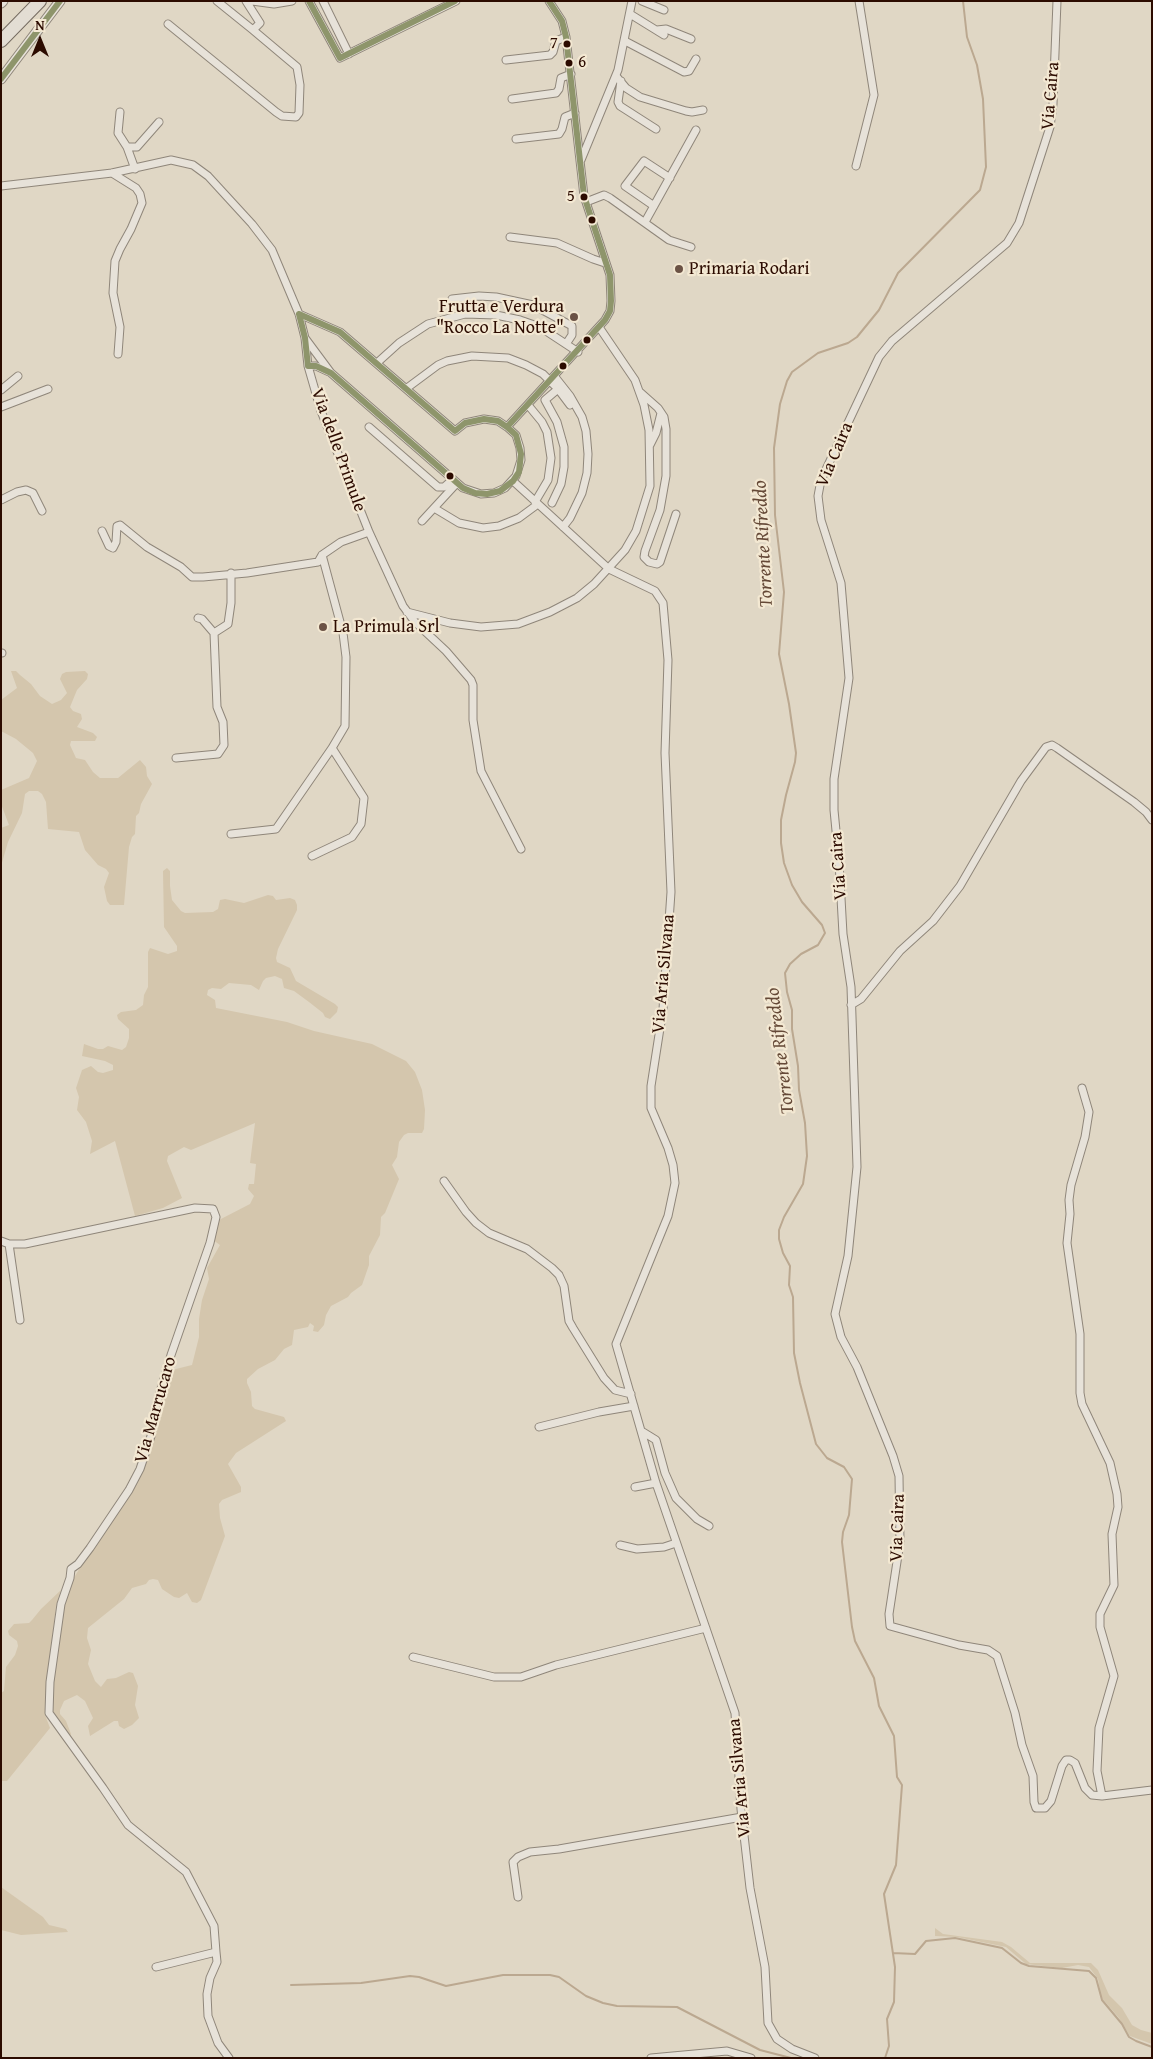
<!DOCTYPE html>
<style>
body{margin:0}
#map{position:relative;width:1153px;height:2059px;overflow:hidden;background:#e0d7c5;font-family:"Gentium Book Plus",serif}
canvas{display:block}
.frame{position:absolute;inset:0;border:2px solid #2c0b00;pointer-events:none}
.north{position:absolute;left:15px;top:15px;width:50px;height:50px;-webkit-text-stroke:4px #f3e8d2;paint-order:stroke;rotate:0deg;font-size:14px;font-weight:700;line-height:20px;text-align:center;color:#2c0b00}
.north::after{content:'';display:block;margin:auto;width:18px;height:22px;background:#2c0b00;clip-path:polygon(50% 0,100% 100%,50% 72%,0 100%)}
</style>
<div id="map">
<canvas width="1153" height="2059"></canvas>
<div class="frame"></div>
<div class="north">N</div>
</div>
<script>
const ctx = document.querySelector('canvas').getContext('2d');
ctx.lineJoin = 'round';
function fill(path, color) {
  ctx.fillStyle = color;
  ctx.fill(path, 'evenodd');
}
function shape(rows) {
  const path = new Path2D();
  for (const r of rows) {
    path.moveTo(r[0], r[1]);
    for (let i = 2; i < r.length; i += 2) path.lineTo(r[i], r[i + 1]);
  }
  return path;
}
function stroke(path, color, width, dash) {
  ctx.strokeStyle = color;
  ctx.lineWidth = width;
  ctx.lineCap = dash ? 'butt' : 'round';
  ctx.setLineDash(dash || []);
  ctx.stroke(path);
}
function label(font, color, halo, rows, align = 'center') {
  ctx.font = font + ' "Gentium Book Plus",serif';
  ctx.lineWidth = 4.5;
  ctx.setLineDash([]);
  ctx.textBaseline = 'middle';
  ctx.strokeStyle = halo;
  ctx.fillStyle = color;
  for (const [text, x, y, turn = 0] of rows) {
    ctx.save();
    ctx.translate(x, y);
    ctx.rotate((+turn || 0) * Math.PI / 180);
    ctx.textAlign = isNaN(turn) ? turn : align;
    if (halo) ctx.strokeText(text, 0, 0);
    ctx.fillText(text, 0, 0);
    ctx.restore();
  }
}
fill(shape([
 [11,671,16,671,20,675,31,684,40,696,52,704,61,700,67,693,60,679,62,674,66,672,85,671,88,674,87,679,77,690,70,707,73,711,81,714,82,719,77,727,93,733,97,737,95,741,71,741,70,745,76,758,85,760,93,772,100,778,118,778,140,760,146,767,147,776,152,784,141,804,139,813,136,816,135,834,132,837,129,847,124,905,110,905,107,901,104,887,109,873,106,869,98,865,85,850,79,832,48,829,46,802,42,794,38,791,29,791,25,794,22,813,8,842,1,866,1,828,9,825,1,804,1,790,29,778,37,761,33,753,16,739,1,731,1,700,17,688],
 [167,868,170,871,170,886,172,900,181,911,185,913,213,912,218,909,220,900,225,899,244,903,268,895,273,896,276,900,290,898,295,900,297,905,297,910,278,949,276,958,277,962,290,968,296,981,335,1004,338,1007,337,1012,330,1019,325,1017,323,1013,309,1002,294,991,284,988,282,979,275,976,266,978,263,981,259,990,251,985,229,983,221,989,212,988,208,990,207,995,215,1000,216,1008,287,1022,314,1031,372,1044,406,1061,415,1072,422,1090,425,1110,424,1129,422,1133,408,1133,404,1135,399,1142,397,1157,392,1165,399,1179,385,1213,381,1217,380,1235,369,1256,369,1265,362,1285,351,1293,348,1297,331,1306,326,1315,324,1325,318,1332,313,1331,314,1326,310,1323,308,1327,294,1330,292,1345,284,1349,275,1360,258,1369,247,1379,247,1383,251,1392,252,1406,255,1409,284,1417,286,1421,236,1453,228,1464,241,1487,241,1492,222,1500,219,1504,220,1518,225,1536,201,1600,197,1603,192,1602,187,1593,179,1598,174,1597,162,1589,158,1580,153,1579,149,1580,146,1584,132,1588,124,1599,88,1628,87,1638,91,1650,88,1664,95,1681,101,1687,107,1679,116,1678,129,1672,133,1673,138,1686,135,1705,139,1718,132,1725,124,1729,119,1726,118,1721,114,1721,90,1736,88,1726,93,1718,85,1701,77,1695,64,1701,60,1710,60,1714,66,1721,71,1734,70,1739,51,1712,52,1684,63,1605,69,1586,90,1551,138,1482,150,1443,168,1371,192,1365,199,1337,199,1319,202,1300,209,1279,207,1268,220,1245,213,1240,219,1220,250,1204,254,1196,248,1189,249,1184,254,1184,256,1164,250,1163,255,1123,191,1150,184,1147,168,1156,167,1161,182,1198,163,1208,135,1216,115,1141,90,1154,92,1141,86,1122,77,1110,79,1097,76,1088,82,1070,91,1066,98,1072,103,1073,113,1070,113,1065,105,1061,82,1056,84,1044,98,1049,103,1049,108,1046,122,1050,126,1047,129,1038,129,1029,118,1019,117,1015,121,1012,136,1010,143,1005,144,995,148,987,148,952,150,948,168,954,177,951,177,946,164,927,163,871],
 [61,1590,56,1606,45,1700,45,1715,50,1728,7,1781,1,1781,1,1693,4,1691,6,1667,15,1655,18,1646,17,1641,9,1635,8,1631,14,1624,29,1623,32,1620,41,1609],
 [1,1887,43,1917,49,1925,66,1929,68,1932,21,1935,1,1930],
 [935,1928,943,1934,1002,1942,1011,1947,1030,1963,1091,1963,1098,1970,1109,1995,1122,2008,1132,2025,1141,2030,1152,2033,1152,2044,1130,2036,1119,2018,1101,1997,1098,1979,1089,1967,1078,1965,1062,1968,1026,1964,1006,1947,957,1937,935,1936]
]), '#d4c6ad');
stroke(shape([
 [893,1953,915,1954,926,1941,955,1938,1002,1948,1021,1963,1029,1966,1089,1971,1096,1978,1102,2000,1122,2024,1129,2037,1136,2041,1152,2047],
 [291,1985,361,1983,410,1976,419,1977,446,1986,503,1975,550,1975,559,1977,586,1996,603,2003,617,2006,677,2007,760,2050,791,2058],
 [885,2058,889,2046,887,2019,894,2002,895,1967,884,1894,896,1865,902,1785,897,1777,894,1736,879,1706,874,1678,855,1641,852,1627,842,1542,843,1532,849,1515,852,1479,844,1467,827,1458,816,1444,800,1383,794,1353,793,1297,789,1285,790,1266,783,1253,779,1239,779,1230,784,1217,803,1184,807,1156,805,1123,799,1090,798,1066,792,1029,792,1010,787,992,785,973,790,964,801,954,818,945,825,933,822,925,802,902,792,885,784,863,781,843,781,820,786,795,795,762,796,753,789,704,779,654,784,592,775,515,774,448,780,404,787,381,792,372,818,353,848,343,857,337,879,310,898,273,980,190,986,167,983,99,977,65,967,37,963,1]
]), '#bba890', 2);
const minor = shape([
 [217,1,253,30],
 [252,1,274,4,292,1],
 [309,1,340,58,456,1],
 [323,1,349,54],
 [642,1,664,10],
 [1057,1,1053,104,1050,127,1019,223,1007,243,892,341,879,357,821,480,818,496,821,520,841,583,849,678,834,779,834,810,839,862,843,934,851,987,857,1167,848,1256,835,1314,841,1337,857,1367,893,1456,899,1476,900,1542,889,1614,890,1626,959,1645,988,1650,997,1656,1015,1713,1022,1745,1033,1776,1034,1802,1036,1808,1045,1808,1051,1801,1062,1766,1066,1760,1070,1760,1075,1763,1085,1788,1092,1795,1102,1796,1152,1790],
 [630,14,664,35],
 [168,24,276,112,282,116,296,117,299,113,300,85,297,67,253,30,260,23,246,1],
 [657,30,666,29,691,39],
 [625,41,684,72,689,71,696,59],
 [506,60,550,55,553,52,556,41,566,37],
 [616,76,626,88,640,97,686,111,692,112,703,110],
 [621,81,618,102,620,106,656,129],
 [512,99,556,93,559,89,561,78,571,74],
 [120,112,118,133,127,147],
 [516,139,559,134,562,129,565,117,575,113],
 [581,160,618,70,632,1],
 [856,166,874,95,859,1],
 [135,169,127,147,137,147,159,122],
 [112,173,136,188,140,194,142,203,131,229,120,249,115,261,113,293,120,327,118,354],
 [1,186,112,173,171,160,193,165,208,176,252,224,272,250,299,314,305,338,308,366,321,411,369,532,403,606,415,622,446,651,471,680,473,685,473,720,481,771,521,849],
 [586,202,604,195,610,198,669,240,691,247],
 [654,206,625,186,644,161,670,178],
 [645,222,696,130],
 [510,237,557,243,593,259,605,263],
 [452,299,479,296,496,297,533,305,572,326,572,335,566,344],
 [299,314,340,332,455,431,465,423,484,419,498,421,507,427,516,435,520,448,521,460,516,476,505,488,494,493,481,494,463,488,331,373,305,338],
 [378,362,399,343,428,324,465,314,496,315,520,320,540,327,578,352],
 [308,366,316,366,329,372],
 [555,377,570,396,582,417,586,431,588,454,587,473,582,493,570,518,563,527],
 [407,388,438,365,447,361,472,356,508,358,526,365,543,374,558,389,545,400,557,422,564,447,564,467,561,484,552,503],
 [558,389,570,405],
 [1,390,18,376],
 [640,392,658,408,664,417,666,429,666,476,660,510,645,551,644,557,649,562,657,564,660,562,676,514],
 [528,405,542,422,547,432,551,458,548,480,535,502],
 [1,407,48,389],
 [369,427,438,487,444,487,453,479],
 [507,427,605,320,610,311,611,301,610,275,584,196,566,37,562,21,549,1],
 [650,445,656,433,661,413],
 [513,481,609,569,655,591,663,603,668,660,665,753,671,892,663,1009,651,1086,651,1108,668,1148,673,1165,675,1183,668,1216,616,1344,656,1483,735,1713,741,1809,750,1888,765,1967,768,2023,777,2039,792,2049,815,2058],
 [1,500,17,492,26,490,33,493,42,511],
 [434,508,459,523,483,528,499,526,519,518,538,504],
 [422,521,457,483],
 [102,531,109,546,113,548,116,542,117,526,120,525,147,547,181,567,192,577,203,577,247,573,318,562,322,555,341,542,369,532],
 [407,612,450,623,481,627,518,624,550,612,577,598,594,584,625,550,636,531,650,486,649,430,644,405,635,380,599,327],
 [198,618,202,619,214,633,228,624,231,603,231,573],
 [1,653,2,653],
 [176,758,218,754,224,745,223,722,217,707,214,633],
 [231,834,276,829,332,748],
 [312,856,352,837,361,824,364,798,332,748,345,726,346,657,343,633,322,555],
 [851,1005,861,999,900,951,933,921,960,886,1021,781,1046,747,1052,745,1057,748,1134,802,1146,812,1152,820],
 [1082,1088,1089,1112,1085,1137,1071,1185,1069,1200,1070,1214,1067,1243,1080,1334,1080,1393,1082,1404,1110,1463,1117,1494,1118,1507,1112,1534,1114,1585,1100,1614,1100,1627,1114,1676,1099,1728,1097,1771,1102,1796],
 [444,1181,466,1212,476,1223,489,1233,527,1249,552,1268,559,1275,564,1286,569,1321,573,1328,604,1378,615,1390,631,1394],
 [1,1241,9,1244,25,1244,195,1208,213,1209,216,1217,210,1243,171,1355,155,1409,151,1436,140,1469,129,1490,90,1548,78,1564,71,1569,70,1578,61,1604,50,1682,49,1713,103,1788,128,1825,186,1872,214,1926,216,1952,156,1967],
 [9,1244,20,1320],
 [539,1427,599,1412,634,1406],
 [643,1432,656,1440,665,1473,676,1498,697,1519,709,1526],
 [635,1487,656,1483],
 [620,1545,637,1549,664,1547,676,1543],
 [413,1657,494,1677,521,1677,556,1665,706,1628],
 [518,1897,513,1862,518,1857,530,1852,559,1849,742,1817],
 [216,1952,217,1962,210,1978,207,1994,208,2016,218,2043,229,2058],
 [651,2058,727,2051,751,2058]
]);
const tertiary = shape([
 [1,3,3,1],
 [1,79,60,1]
]);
const motorway = shape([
 [1,41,40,1]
]);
stroke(minor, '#8f867a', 9);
stroke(tertiary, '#8f867a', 11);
stroke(motorway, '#756b60', 14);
stroke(minor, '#e7e2d9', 7);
stroke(tertiary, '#e7e2d9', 9);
stroke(motorway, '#e3ddd3', 12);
stroke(shape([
 [309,1,340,58,455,1],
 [1,79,60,1],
 [299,314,340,332,455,431,465,423,484,419,498,421,507,427,516,435,521,454,519,472,513,481,500,491,487,494,475,493,463,488,331,373,316,366,308,366,305,338,299,314],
 [507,427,605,320,610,311,611,301,610,275,584,196,566,37,562,21,549,1]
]), '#8e956b', 6);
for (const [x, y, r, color] of [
 [567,44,4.5,"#2c0b00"],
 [569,63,4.5,"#2c0b00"],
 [584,197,4.5,"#2c0b00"],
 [592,220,4.5,"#2c0b00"],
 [679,269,5,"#6b5245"],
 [574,317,5,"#6b5245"],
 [587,340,4.5,"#2c0b00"],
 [563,366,4.5,"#2c0b00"],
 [450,476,4.5,"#2c0b00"],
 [323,627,5,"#6b5245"]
]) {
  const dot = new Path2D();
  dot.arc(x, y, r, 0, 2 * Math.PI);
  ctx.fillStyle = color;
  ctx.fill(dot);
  stroke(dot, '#f3e8d2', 2);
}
label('17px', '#2c0b00', '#f3e8d2', [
 ["7",558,44],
 ["6",578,63,"left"],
 ["5",575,197]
], 'right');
label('18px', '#2c0b00', '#f3e8d2', [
 ["Via Caira",1051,96,-85],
 ["Via delle Primule",338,450,70],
 ["Via Caira",835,455,-67],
 ["Via Caira",839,866,-94],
 ["Via Aria Silvana",664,974,-85],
 ["Via Marrucaro",156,1410,-74],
 ["Via Caira",898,1528,-88],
 ["Via Aria Silvana",740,1778,-95]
]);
label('18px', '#2c0b00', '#f3e8d2', [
 ["Primaria Rodari",689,269],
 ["Frutta e Verdura",564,307,"right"],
 ["\"Rocco La Notte\"",564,328,"right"],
 ["La Primula Srl",333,627]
], 'left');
label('italic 19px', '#654937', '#f3e8d2', [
 ["Torrente Rifreddo",764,544,-93],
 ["Torrente Rifreddo",781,1051,-97]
]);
</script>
